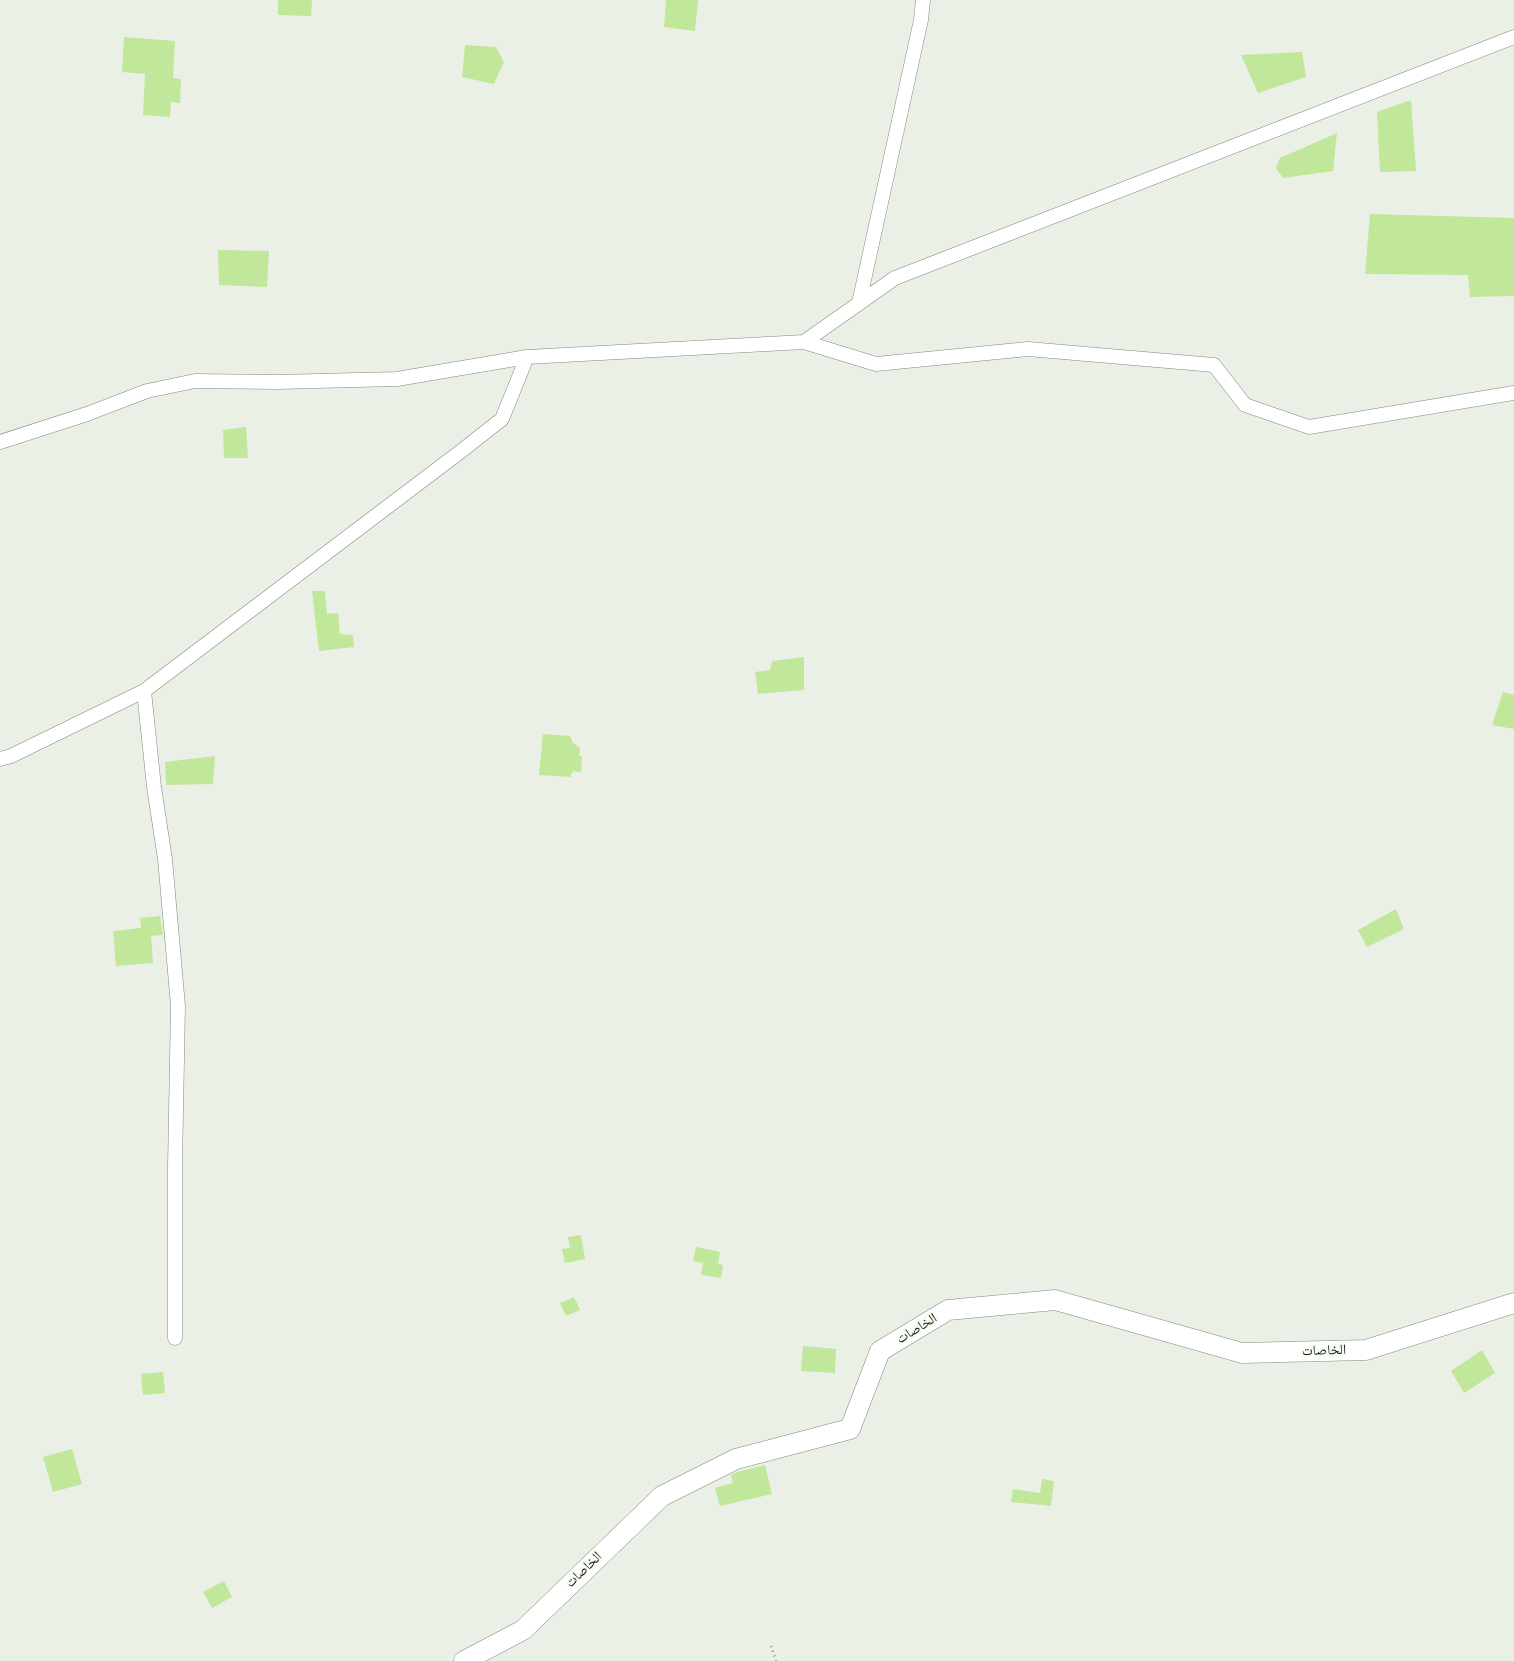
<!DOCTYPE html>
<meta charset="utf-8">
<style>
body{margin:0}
canvas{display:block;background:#eaf0e5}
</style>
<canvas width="1514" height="1661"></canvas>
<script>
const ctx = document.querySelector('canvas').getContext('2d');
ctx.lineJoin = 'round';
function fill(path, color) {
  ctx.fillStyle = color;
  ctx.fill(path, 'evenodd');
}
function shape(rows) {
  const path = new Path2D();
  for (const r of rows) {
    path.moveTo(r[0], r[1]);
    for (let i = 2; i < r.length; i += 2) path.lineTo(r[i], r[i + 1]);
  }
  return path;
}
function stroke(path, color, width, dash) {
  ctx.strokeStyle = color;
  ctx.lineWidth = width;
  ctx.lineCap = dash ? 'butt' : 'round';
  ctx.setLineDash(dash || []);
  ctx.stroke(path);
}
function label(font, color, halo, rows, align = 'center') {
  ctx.font = font + ' "Source Serif 4","Noto Naskh Arabic",serif';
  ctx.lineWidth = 5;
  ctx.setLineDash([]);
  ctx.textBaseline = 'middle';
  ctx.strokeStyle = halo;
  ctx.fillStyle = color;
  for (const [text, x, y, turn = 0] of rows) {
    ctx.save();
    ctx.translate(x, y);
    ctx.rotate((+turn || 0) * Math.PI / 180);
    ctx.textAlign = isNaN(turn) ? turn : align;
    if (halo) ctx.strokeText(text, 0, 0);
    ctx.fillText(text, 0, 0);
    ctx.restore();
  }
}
fill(shape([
 [278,0,312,0,311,16,278,15],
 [666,0,698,0,695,31,664,27],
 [124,37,175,41,173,78,181,79,180,103,171,102,170,117,143,115,145,74,122,72],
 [465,45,496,47,504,62,494,84,462,77],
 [1302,52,1306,77,1258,93,1241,55],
 [1411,100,1416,171,1380,172,1377,112],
 [1337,133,1333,171,1283,178,1276,168,1280,158],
 [1370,214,1514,218,1514,296,1470,297,1468,275,1365,274],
 [218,250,269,251,267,287,219,285],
 [246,427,248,458,224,458,223,430],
 [312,591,325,591,327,614,338,613,340,634,353,635,354,647,319,651],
 [804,657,804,690,758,694,755,672,770,670,772,661],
 [1503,692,1514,695,1514,729,1492,725],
 [543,734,570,736,573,743,580,748,579,756,582,756,581,772,573,771,570,777,539,775],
 [215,756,213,784,166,785,165,762],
 [1396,909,1404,929,1367,947,1358,930],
 [160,916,163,935,151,936,153,963,116,966,113,931,141,928,140,918],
 [581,1235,585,1259,565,1263,562,1249,570,1248,568,1237],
 [696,1247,720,1252,718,1264,723,1265,721,1278,701,1275,703,1263,693,1261],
 [574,1297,580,1310,566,1316,560,1303],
 [803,1346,836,1349,835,1373,801,1371],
 [1482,1350,1495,1373,1464,1393,1451,1371],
 [163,1372,165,1393,143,1395,141,1374],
 [72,1449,82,1484,53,1492,43,1457],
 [765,1465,772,1494,720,1506,715,1488,733,1483,731,1475,737,1472],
 [1042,1479,1054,1481,1051,1506,1011,1502,1013,1489,1040,1493],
 [224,1581,232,1597,212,1608,203,1592]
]), '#c1e79a');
const street = shape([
 [859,303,921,20,923,0],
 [804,342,876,364,1028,349,1214,365,1245,405,1309,427,1514,393],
 [0,442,87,414,147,391,195,381,278,382,397,379,527,357],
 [144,691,154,787,165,859,178,1006,175,1166,175,1338],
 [0,759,11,756,144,691,460,452,502,419,527,357,804,342,895,278,1514,37]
]);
const secondary = shape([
 [464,1661,523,1630,662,1496,736,1459,850,1429,880,1351,948,1310,1055,1300,1242,1353,1366,1350,1514,1303]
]);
stroke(street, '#83887f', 15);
stroke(secondary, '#83887f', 21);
stroke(shape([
 [771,1646,776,1661]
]), '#9ca098', 3, [1, 4]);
stroke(street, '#fff', 14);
stroke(secondary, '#fff', 20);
label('14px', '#1c1e1a', '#f7fdf2', [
 ["الخاصات",917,1329,-32],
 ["الخاصات",1324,1351,-2],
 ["الخاصات",584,1570,-44]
]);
</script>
